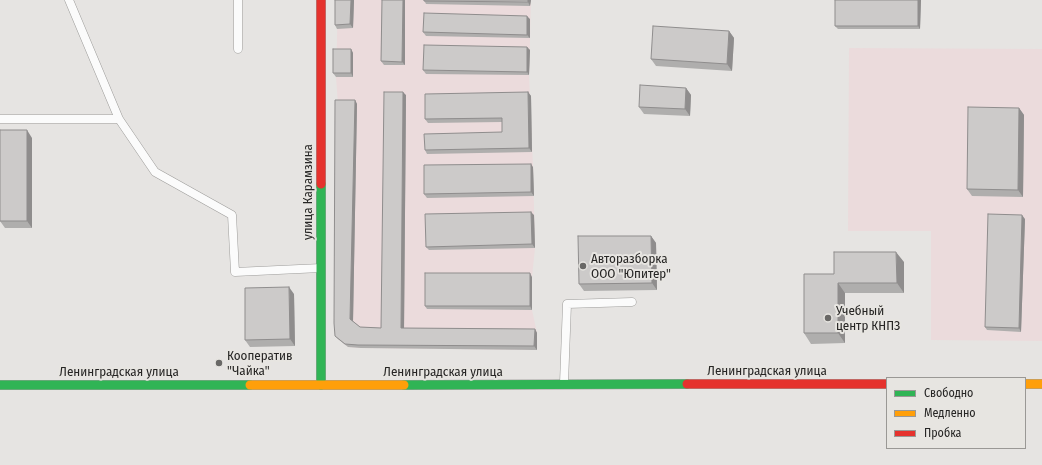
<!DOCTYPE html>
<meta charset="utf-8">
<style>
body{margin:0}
#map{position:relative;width:1042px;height:465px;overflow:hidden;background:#e6e4e2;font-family:"Fira Sans Condensed",sans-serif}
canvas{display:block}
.legend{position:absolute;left:886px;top:377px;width:140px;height:72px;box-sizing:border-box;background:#e7e5e1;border:1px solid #9a9895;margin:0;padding:5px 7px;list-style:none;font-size:12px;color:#262524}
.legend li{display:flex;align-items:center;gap:8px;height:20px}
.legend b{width:20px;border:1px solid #9a9895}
</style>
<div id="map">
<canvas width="1042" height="465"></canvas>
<ul class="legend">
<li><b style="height:5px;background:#30b455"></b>Свободно</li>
<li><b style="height:5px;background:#ff9f0a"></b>Медленно</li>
<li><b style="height:5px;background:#e5322d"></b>Пробка</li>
</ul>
</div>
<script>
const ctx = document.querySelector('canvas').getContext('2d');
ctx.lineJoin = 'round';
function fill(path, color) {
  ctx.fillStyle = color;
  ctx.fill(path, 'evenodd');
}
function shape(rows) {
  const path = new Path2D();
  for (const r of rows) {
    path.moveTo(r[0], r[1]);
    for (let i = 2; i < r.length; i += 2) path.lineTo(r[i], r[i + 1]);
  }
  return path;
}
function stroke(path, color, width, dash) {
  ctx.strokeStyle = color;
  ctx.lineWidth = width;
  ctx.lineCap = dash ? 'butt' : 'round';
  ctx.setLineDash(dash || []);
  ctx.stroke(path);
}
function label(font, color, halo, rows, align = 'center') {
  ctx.font = font + ' "Fira Sans Condensed",sans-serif';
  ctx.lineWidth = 4;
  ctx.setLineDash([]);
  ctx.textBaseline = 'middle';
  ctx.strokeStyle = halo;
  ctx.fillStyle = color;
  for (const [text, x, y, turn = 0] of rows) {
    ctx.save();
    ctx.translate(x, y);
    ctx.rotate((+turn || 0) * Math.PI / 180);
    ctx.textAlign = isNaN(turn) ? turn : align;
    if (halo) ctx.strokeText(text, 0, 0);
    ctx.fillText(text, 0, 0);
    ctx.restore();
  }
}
fill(shape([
 [338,0,531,0,529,75,533,167,535,248,532,277,532,310,537,333,537,350,361,348,348,347,338,339,337,327,338,104,336,77],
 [849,48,1042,49,1042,341,931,340,931,231,848,231]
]), '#ebdbdc');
const lane = shape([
 [69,0,119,119,155,172,232,215,235,272,321,268],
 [238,0,238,49],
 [0,119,119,119],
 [564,383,567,304,632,302]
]);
const fast = shape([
 [321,184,321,385],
 [0,385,250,385],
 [404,385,687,384]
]);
const slow = shape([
 [1025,384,1042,384],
 [250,385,404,385]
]);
const jam = shape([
 [321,0,321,184],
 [687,384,887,384]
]);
stroke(lane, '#9d9c9a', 9);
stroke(fast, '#9d9c9a', 10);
stroke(slow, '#9d9c9a', 10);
stroke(jam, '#9d9c9a', 10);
stroke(lane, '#fbfbfb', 8);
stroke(fast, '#30b455', 9);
stroke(slow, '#ff9f0a', 9);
stroke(jam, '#e5322d', 9);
fill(shape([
 [335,0,354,0,353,28,337,29,335,25],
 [382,0,405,0,405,65,384,65,381,61],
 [424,0,531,0,530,6,426,4],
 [921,0,920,29,838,29,835,26],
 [530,19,530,38,426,36,423,32],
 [729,31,734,38,732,71,656,66,651,59],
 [527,47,530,50,529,75,426,74,423,70],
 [351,49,353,53,353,77,336,77,333,73],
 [686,88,691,95,690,116,644,114,639,107],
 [528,92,531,96,532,152,427,154,425,150,502,132,502,122,428,123,425,119],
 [406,95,404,328,535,329,537,333,537,350,361,348,348,347,338,339,335,336,355,100,357,104,353,321,360,327,381,328],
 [1019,108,1024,115,1023,197,972,196,967,189],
 [32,138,32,228,5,228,0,221],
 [533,167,534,196,427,198,424,194],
 [534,215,535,248,429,250,426,247],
 [1025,219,1021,332,987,330,985,327],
 [651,236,656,243,657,290,584,291,579,284],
 [904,262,904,293,845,293,845,343,811,344,804,333,834,274],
 [532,277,532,310,427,309,425,306],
 [294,294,295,346,250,347,245,340]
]), '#afaead');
fill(shape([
 [351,0,354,0,353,28,350,24],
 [403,0,405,0,405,65,402,62],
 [528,0,531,0,530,6,528,2],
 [918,0,921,0,920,29,918,26],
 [527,16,530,19,530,38,527,35],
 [729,31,734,38,732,71,727,64],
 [527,47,530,50,529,75,527,72],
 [351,49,353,53,353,77,351,73],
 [686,88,691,95,690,116,685,109],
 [403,92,406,95,404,332,401,328],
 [528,92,531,96,532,152,529,148],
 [355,100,357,104,353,322,350,319],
 [1019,108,1024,115,1023,197,1018,190],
 [27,130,32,138,32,228,27,221],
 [531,164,533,167,534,196,531,192],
 [531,212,534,215,535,248,532,244],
 [1022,215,1025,219,1021,332,1019,328],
 [651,236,656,243,657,290,652,283],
 [896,252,904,262,904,293,897,283],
 [530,273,532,277,532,310,530,306],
 [838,283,845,293,845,343,838,333],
 [289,287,294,294,295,346,290,339],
 [535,329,537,333,537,350,534,346]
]), '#8f8d8d');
const building = shape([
 [335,0,351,0,350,24,335,25,335,0],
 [382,0,403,0,402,62,381,61,382,0],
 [424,0,528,0,528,2,424,1,424,0],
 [835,0,918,0,918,26,835,26,835,0],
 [424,13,527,16,527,35,423,32,424,13],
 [653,26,729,31,727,64,651,59,653,26],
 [424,45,527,47,527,72,423,70,424,45],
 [333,49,351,49,351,73,333,73,333,49],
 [640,85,686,88,685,109,639,107,640,85],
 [384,92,403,92,401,328,535,329,534,346,358,345,345,344,335,336,334,323,335,100,355,100,350,319,360,327,381,328,384,92],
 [528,92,529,148,425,150,424,134,502,132,502,118,425,119,425,94,528,92],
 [968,107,1019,108,1018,190,967,189,968,107],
 [0,130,27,130,27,221,0,221,0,130],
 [531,164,531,192,424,194,424,165,531,164],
 [531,212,532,244,426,247,425,214,531,212],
 [988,214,1022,215,1019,328,985,327,988,214],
 [578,236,651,236,652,283,579,284,578,236],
 [834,252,896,252,897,283,838,283,838,333,804,333,804,274,834,274,834,252],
 [425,273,530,273,530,306,425,306,425,273],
 [289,287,290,339,245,340,245,288,289,287]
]);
fill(building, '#cccac9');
stroke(building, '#8f8d8d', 1);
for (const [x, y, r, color] of [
 [583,266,4,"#696866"],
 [828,318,4,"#696866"],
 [219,363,4,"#696866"]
]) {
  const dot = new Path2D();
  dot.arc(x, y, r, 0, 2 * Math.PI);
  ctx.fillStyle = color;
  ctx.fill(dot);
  stroke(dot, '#e7e5e1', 1.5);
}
label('13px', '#262524', '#e7e5e1', [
 ["улица Карамзина",308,192,-90],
 ["Ленинградская улица",767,371],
 ["Ленинградская улица",119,372],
 ["Ленинградская улица",443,372]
]);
label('13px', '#262524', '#e7e5e1', [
 ["Авторазборка",591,259],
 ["ООО \"Юпитер\"",591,274],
 ["Учебный",836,311],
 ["центр КНПЗ",836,326],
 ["Кооператив",227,356],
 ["\"Чайка\"",227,371]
], 'left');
</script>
